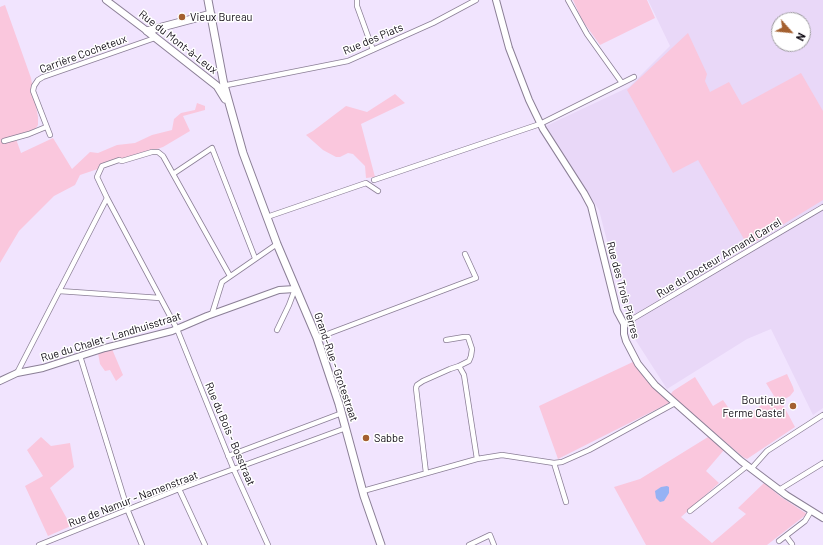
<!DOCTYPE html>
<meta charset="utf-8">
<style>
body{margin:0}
#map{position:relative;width:823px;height:545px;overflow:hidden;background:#f1e4fe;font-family:Barlow,sans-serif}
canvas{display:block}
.north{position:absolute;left:771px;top:12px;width:40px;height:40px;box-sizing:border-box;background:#fff;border:1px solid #9f9da1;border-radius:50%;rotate:117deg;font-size:11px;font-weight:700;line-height:16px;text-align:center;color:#0f0a13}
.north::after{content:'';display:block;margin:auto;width:14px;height:18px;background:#a46030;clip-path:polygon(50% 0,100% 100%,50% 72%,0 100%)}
</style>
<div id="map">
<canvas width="823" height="545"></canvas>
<div class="north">N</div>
</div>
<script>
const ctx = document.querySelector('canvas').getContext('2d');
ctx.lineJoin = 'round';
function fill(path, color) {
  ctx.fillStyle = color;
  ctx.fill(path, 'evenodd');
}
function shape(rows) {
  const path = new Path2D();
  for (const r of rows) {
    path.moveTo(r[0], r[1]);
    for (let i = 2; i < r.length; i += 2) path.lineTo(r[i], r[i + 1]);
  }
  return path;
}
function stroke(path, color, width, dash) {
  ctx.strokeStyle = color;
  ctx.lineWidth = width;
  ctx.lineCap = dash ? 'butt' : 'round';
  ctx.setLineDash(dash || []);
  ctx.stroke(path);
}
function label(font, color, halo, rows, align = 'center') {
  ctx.font = font + ' Barlow,sans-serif';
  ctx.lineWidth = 3;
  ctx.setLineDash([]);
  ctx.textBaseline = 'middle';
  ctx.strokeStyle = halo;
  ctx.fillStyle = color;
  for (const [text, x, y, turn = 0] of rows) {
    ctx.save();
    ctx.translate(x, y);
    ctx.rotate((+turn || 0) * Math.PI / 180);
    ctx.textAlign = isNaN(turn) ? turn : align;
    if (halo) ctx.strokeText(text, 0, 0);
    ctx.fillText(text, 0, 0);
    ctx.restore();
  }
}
fill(shape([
 [648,0,823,0,823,408,813,415,771,329,747,339,667,389,631,333,599,210,546,126,629,87,670,46],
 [779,20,803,20,803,44,779,44]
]), '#e9d8f8');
fill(shape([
 [573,0,647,0,655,18,600,45,582,20],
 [5,5,31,78,38,117,38,125,35,129,16,139,21,153,53,138,72,169,90,152,98,153,117,145,135,143,152,135,172,130,174,119,181,113,195,110,197,103,205,106,205,110,183,116,190,131,163,147,80,175,75,185,54,196,19,231,0,263,0,7],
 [688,33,707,74,705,81,710,92,729,82,742,105,801,73,823,111,823,200,748,246,698,160,673,173,627,90],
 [395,94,405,103,361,124,375,177,366,178,365,166,353,154,348,153,340,157,336,157,323,150,306,135,313,131,346,106,367,112],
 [112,349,123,375,116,381,110,370,105,371,100,364,98,353],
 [635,361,671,402,558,459,539,406],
 [787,374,793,387,794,391,790,396,781,401,795,427,747,459,743,457,670,395,673,391,695,377,713,406,723,400,732,413,741,420,774,396,766,383],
 [41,437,51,446,70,443,74,467,50,488,71,526,48,536,25,486,43,476,27,450],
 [708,437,724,450,706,471,719,483,681,517,712,543,746,514,738,508,764,483,781,497,807,514,767,545,646,545,614,487,640,479]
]), '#fac7dd');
fill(shape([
 [667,486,669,487,669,493,664,501,660,502,656,498,655,491,661,487]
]), '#96b2f4');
const minor = shape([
 [357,0,357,6,373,50],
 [568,0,587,34,622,83],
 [222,86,348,61,433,23,476,0],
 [50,135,33,91,34,86,38,80,43,77,155,38],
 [4,141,29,134,46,127],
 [173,174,212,148,255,258],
 [374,180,540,124,634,77],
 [267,217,366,183,378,191],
 [230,276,163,156,158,152,152,152,122,161,119,160,102,166,97,177,107,198,177,329,234,470,268,545],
 [59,291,160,298],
 [212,314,222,282,277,244],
 [624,324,823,207],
 [277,330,289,305,295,289],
 [317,338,476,278,465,254],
 [446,340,464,337,468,337,472,349,471,356,469,361,459,366],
 [80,356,128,511,142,545],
 [17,373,107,198],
 [228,456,342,413],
 [554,463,566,502],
 [751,469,767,451,823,415],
 [426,473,416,388,417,385,423,381,450,369,459,366,464,375,477,459],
 [179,489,205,545],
 [779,490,823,463],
 [363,491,477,459,502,455,554,463,562,462,589,450,675,403],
 [690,511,747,466],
 [786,536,792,544],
 [779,541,805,521,811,511],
 [39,545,179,489,346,428],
 [469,545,490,535,494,545]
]);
const tertiary = shape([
 [106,0,147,31],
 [496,0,509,48,529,100,543,129,584,193,591,206,617,311,624,324,624,334,626,341,638,364,655,385,741,461,786,495,823,518],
 [0,381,17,373,43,368,105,348,172,331,207,316,279,290,295,289]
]);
const secondary = shape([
 [208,0,224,85,243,153,277,244,317,338,339,404,364,496,381,545],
 [147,31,217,86,225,99],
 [147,31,211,14]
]);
stroke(minor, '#8b7f96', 6);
stroke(tertiary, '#8b7f96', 8);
stroke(secondary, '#8b7f96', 9);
stroke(minor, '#fff', 4.5);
stroke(tertiary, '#fff', 6);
stroke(secondary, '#fff', 7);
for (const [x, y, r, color] of [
 [182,17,4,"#a46030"],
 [793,406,4,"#a46030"],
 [366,438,4,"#a46030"]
]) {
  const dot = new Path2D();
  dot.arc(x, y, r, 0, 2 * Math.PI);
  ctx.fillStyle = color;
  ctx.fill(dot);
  stroke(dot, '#fff', 1.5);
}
label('11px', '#0f0a13', '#fff', [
 ["Vieux Bureau",190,17],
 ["Boutique",785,400,"right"],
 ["Ferme Castel",785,413,"right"],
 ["Sabbe",374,438]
], 'left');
label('11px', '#0f0a13', '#fff', [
 ["Rue des Piats",373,39,-23],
 ["Rue du Mont-à-Leux",178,42,38],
 ["Carrière Cocheteux",83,54,-20],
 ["Rue du Docteur Armand Carrel",719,258,-31],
 ["Rue des Trois Pierres",623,290,75],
 ["Rue du Chalet - Landhuisstraat",111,337,-17],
 ["Grand-Rue - Grotestraat",336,367,71],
 ["Rue du Bois - Bosstraat",230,434,67],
 ["Rue de Namur - Namenstraat",133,499,-21]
]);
</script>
